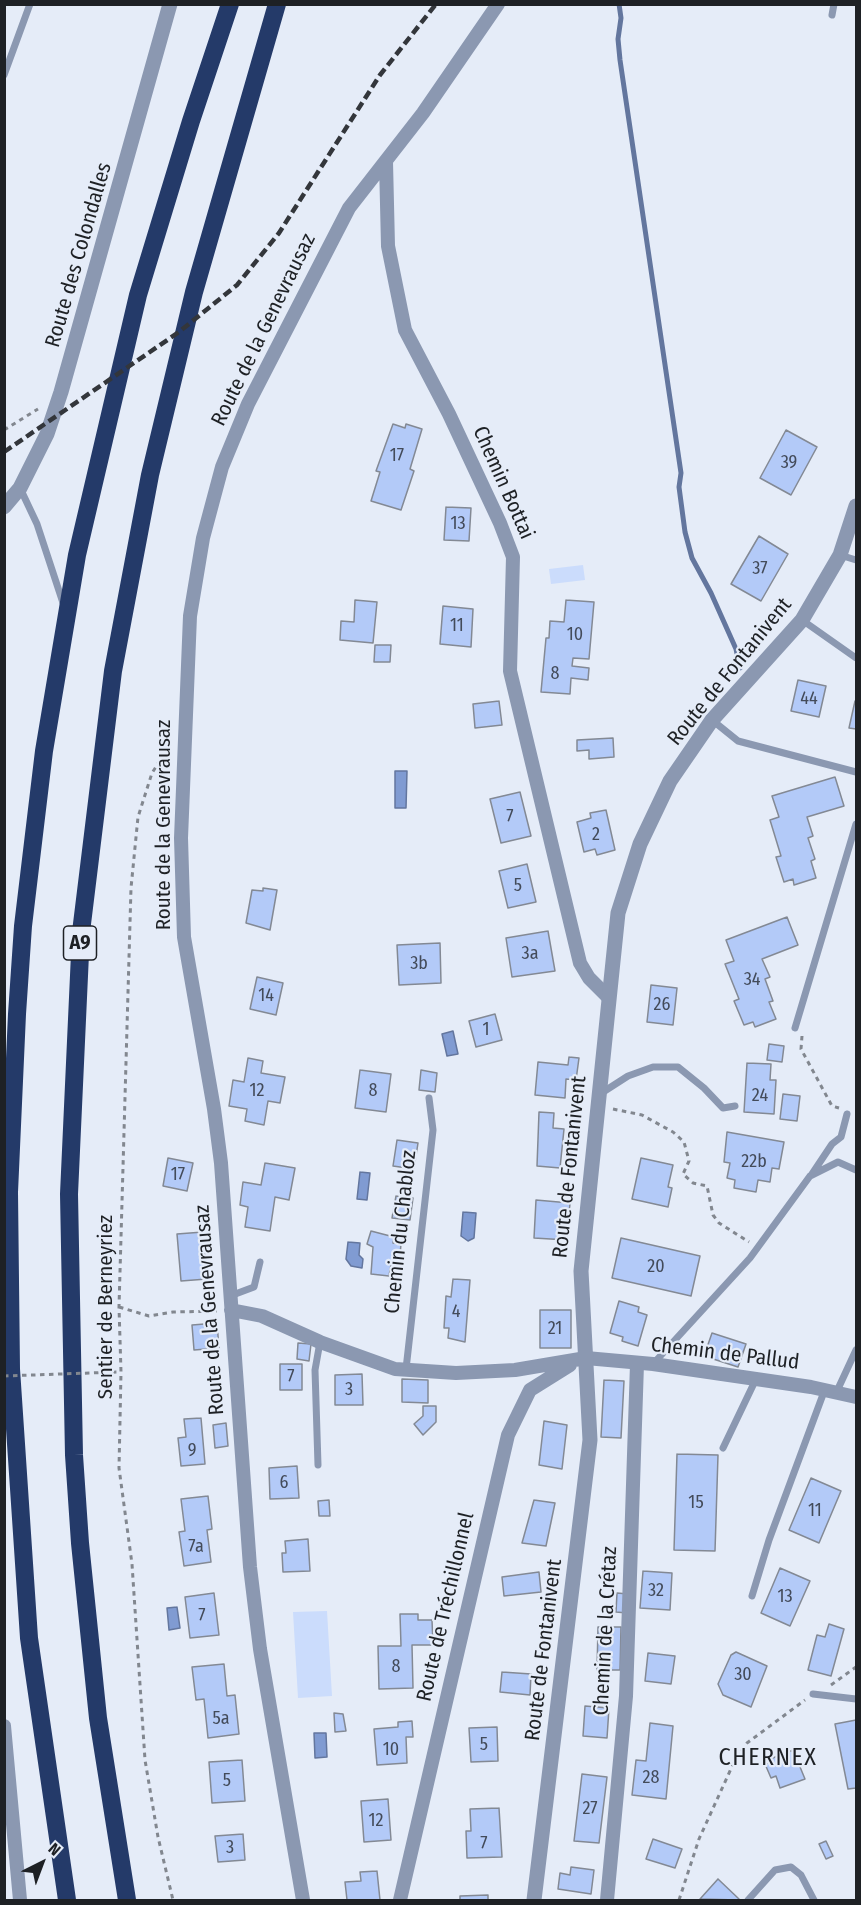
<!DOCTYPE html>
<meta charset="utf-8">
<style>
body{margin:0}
#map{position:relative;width:861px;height:1905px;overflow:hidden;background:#e5ecf8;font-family:"Fira Sans Condensed",sans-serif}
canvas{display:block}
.frame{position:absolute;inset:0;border:6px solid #1e2125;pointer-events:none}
.north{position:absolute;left:12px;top:1833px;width:60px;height:60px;-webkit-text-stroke:4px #e5ecf8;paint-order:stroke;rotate:42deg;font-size:16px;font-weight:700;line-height:24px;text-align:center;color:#1e2125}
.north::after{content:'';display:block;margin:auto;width:21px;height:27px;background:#1e2125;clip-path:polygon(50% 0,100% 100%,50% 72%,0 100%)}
</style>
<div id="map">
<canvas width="861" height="1905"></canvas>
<div class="frame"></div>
<div class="north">N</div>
</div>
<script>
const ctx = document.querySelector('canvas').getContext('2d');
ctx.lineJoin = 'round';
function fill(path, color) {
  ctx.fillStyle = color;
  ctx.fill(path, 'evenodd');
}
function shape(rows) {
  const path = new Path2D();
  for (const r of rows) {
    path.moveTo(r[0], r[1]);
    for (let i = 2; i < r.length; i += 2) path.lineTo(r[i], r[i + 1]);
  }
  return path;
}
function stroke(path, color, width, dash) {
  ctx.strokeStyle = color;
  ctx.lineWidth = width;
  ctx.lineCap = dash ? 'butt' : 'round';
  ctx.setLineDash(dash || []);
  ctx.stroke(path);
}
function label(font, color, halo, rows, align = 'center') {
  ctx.font = font + ' "Fira Sans Condensed",sans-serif';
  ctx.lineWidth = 4.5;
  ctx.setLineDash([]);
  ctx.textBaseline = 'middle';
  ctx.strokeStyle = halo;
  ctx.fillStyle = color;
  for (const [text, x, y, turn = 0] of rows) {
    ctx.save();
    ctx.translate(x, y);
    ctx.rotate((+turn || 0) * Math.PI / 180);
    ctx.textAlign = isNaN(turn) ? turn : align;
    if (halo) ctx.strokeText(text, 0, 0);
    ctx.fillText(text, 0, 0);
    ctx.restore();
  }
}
fill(shape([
 [583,565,585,580,551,584,549,569],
 [327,1611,332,1696,298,1698,293,1612]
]), '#cbdcfc');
const water = shape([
 [395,771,407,771,406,808,395,808,395,771],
 [453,1031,458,1054,447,1056,442,1034,453,1031],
 [360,1172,370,1173,367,1200,357,1199,360,1172],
 [463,1212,476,1213,474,1238,468,1241,461,1236,463,1212],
 [348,1242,360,1243,359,1255,363,1259,362,1268,351,1266,346,1259,348,1242],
 [177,1607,180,1628,169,1630,167,1608,177,1607],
 [314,1733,326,1733,327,1757,315,1758,314,1733]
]);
fill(water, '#809bd2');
stroke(water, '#63769e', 1.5);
stroke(shape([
 [619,4,621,18,618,39,620,60,681,473,679,487,685,532,692,558,711,593,736,649,740,668]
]), '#63769e', 5);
const building = shape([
 [393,424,405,428,406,424,422,429,410,469,414,471,401,510,371,501,380,472,376,471,393,424],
 [786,430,817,447,791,495,760,478,786,430],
 [446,507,471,508,469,541,444,540,446,507],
 [759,536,788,554,761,601,731,584,759,536],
 [355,600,377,602,373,643,340,640,341,621,354,622,355,600],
 [566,600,594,602,589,659,573,658,572,666,589,668,588,680,571,678,570,694,541,692,546,638,549,638,550,621,564,622,566,600],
 [443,606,473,609,471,647,440,644,443,606],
 [375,645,391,645,390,662,374,662,375,645],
 [798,680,826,686,819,717,791,711,798,680],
 [499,701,502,725,475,728,473,704,499,701],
 [855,701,856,701,856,729,849,728,855,701],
 [613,738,614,757,589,759,589,750,577,751,577,740,613,738],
 [835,777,844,806,807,817,813,836,808,838,815,859,811,861,816,878,794,885,793,879,784,882,776,857,781,856,770,820,779,817,772,796,835,777],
 [520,792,531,836,501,843,490,799,520,792],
 [606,810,615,850,597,855,595,849,584,852,577,822,591,818,590,813,606,810],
 [527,864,536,902,508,908,499,871,527,864],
 [263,888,277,890,270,930,246,923,252,890,263,891,263,888],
 [787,917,798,945,762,959,770,977,765,979,773,1001,769,1002,776,1019,755,1027,753,1022,744,1025,734,1001,739,999,725,964,734,961,726,940,787,917],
 [548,931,555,971,512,977,506,938,548,931],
 [440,943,441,983,399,985,397,945,440,943],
 [257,977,283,983,276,1015,250,1009,257,977],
 [651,985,677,988,673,1025,647,1022,651,985],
 [495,1014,502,1040,476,1047,469,1021,495,1014],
 [769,1044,784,1046,782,1062,767,1060,769,1044],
 [569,1057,579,1058,576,1080,566,1079,565,1098,535,1095,538,1062,568,1065,569,1057],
 [248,1058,263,1061,261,1073,285,1077,280,1103,268,1101,264,1125,245,1121,247,1109,229,1106,233,1080,244,1082,248,1058],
 [747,1063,771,1064,770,1080,776,1080,774,1114,744,1112,747,1063],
 [360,1070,391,1074,386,1112,355,1108,360,1070],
 [421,1070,437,1073,435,1092,419,1090,421,1070],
 [783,1094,800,1096,797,1121,780,1119,783,1094],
 [539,1112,554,1113,553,1128,564,1129,560,1168,537,1166,539,1112],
 [727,1132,784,1142,779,1169,772,1168,770,1182,758,1180,756,1192,734,1188,735,1180,727,1178,730,1163,724,1162,727,1132],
 [397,1140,418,1143,414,1169,393,1166,397,1140],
 [168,1158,193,1163,187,1191,163,1186,168,1158],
 [641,1158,673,1165,668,1187,672,1188,668,1207,632,1199,641,1158],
 [265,1163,295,1168,289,1200,275,1197,270,1231,245,1227,248,1207,240,1205,243,1182,261,1185,265,1163],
 [396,1196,413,1198,410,1220,392,1218,396,1196],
 [536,1200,570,1203,567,1240,534,1238,536,1200],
 [371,1231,394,1237,393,1243,401,1244,399,1266,391,1265,389,1276,371,1274,373,1247,367,1244,371,1231],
 [203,1232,207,1279,181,1281,177,1234,203,1232],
 [621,1238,700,1256,691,1296,612,1278,621,1238],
 [453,1279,470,1280,465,1342,448,1338,449,1328,444,1328,446,1296,451,1297,453,1279],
 [619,1301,639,1307,638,1312,647,1315,638,1346,622,1341,623,1337,610,1333,619,1301],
 [540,1310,571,1310,571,1348,540,1348,540,1310],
 [217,1323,219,1348,194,1350,192,1325,217,1323],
 [712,1333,746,1344,738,1367,704,1356,712,1333],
 [298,1343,311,1344,309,1361,297,1359,298,1343],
 [280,1364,302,1364,302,1390,280,1390,280,1364],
 [362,1374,363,1405,335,1405,335,1375,362,1374],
 [402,1379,428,1380,428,1403,402,1402,402,1379],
 [604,1380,624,1381,621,1438,601,1437,604,1380],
 [423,1406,436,1406,436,1422,423,1435,414,1424,423,1416,423,1406],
 [201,1418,205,1464,181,1466,178,1438,186,1437,184,1419,201,1418],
 [544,1421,567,1425,562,1469,539,1465,544,1421],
 [226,1423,228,1446,215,1448,213,1425,226,1423],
 [677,1454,718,1455,715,1551,674,1550,677,1454],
 [297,1466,299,1498,270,1499,269,1468,297,1466],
 [811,1478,841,1491,819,1543,789,1530,811,1478],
 [208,1496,212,1529,207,1530,211,1562,184,1566,179,1532,185,1531,181,1499,208,1496],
 [329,1500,330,1516,319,1516,318,1501,329,1500],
 [534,1500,555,1503,546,1546,522,1543,534,1500],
 [308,1539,310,1571,283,1572,282,1553,286,1553,285,1541,308,1539],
 [780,1568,810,1581,790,1626,761,1613,780,1568],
 [643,1571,672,1573,670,1610,640,1608,643,1571],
 [539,1572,541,1592,504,1596,502,1577,539,1572],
 [214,1593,219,1635,190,1638,185,1597,214,1593],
 [617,1593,628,1594,627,1613,616,1612,617,1593],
 [400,1614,418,1614,418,1620,432,1620,433,1645,412,1645,413,1688,379,1689,378,1646,401,1646,400,1614],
 [829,1624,844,1629,831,1676,808,1670,817,1635,825,1637,829,1624],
 [598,1627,621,1627,620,1670,597,1670,598,1627],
 [736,1652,767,1666,751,1707,723,1695,718,1684,731,1655,736,1652],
 [648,1653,675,1656,671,1684,645,1681,648,1653],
 [224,1664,227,1696,235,1695,239,1734,208,1738,204,1699,196,1700,192,1667,224,1664],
 [502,1672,531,1674,530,1695,500,1692,502,1672],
 [585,1706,609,1708,607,1738,583,1736,585,1706],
 [334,1713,343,1714,346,1731,335,1732,334,1713],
 [856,1720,856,1788,848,1789,835,1724,856,1720],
 [412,1721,413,1737,406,1737,407,1763,377,1765,374,1729,398,1727,398,1722,412,1721],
 [650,1723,673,1726,666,1799,632,1795,636,1760,646,1761,650,1723],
 [497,1727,498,1761,471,1762,469,1728,497,1727],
 [793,1750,805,1779,780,1788,776,1776,771,1778,765,1764,772,1762,770,1759,793,1750],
 [242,1760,245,1801,212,1803,209,1762,242,1760],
 [582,1774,607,1777,599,1843,574,1841,582,1774],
 [388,1799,391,1840,364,1842,361,1801,388,1799],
 [499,1808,502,1857,467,1858,466,1831,471,1831,470,1809,499,1808],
 [243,1834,245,1860,218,1862,215,1836,243,1834],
 [653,1839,682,1849,675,1868,646,1859,653,1839],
 [826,1841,833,1856,826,1859,819,1844,826,1841],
 [571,1867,594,1870,591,1894,558,1889,560,1873,570,1875,571,1867],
 [377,1871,380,1900,347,1900,345,1882,361,1881,360,1872,377,1871],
 [718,1879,739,1899,738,1900,700,1899,718,1879],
 [488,1895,488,1900,460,1900,460,1896,488,1895]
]);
fill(building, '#b3caf8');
stroke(building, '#838994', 1.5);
stroke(shape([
 [4,430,38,409],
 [170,745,152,773,138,817,131,888,119,1307,121,1372,119,1468,132,1564,145,1760,158,1837,173,1900],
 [802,1036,801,1049,832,1106,839,1108],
 [613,1109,642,1115,673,1132,684,1142,689,1161,683,1174,693,1183,707,1186,713,1215,719,1223,749,1242],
 [119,1307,149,1316,173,1312,217,1311],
 [831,1685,856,1667],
 [679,1900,699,1839,735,1760,747,1743,805,1700]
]), '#82878f', 3, [4.5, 4.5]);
stroke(shape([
 [832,15,834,4],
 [4,75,30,4],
 [20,488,37,524,63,603],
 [840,555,856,560],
 [802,620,856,658],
 [712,720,738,741,856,772],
 [795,1028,856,824],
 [600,1094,628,1076,653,1067,678,1067,704,1088,723,1108,735,1106],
 [812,1174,832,1144,841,1137,847,1114],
 [230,1296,254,1287,260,1262],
 [653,1364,750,1258,810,1176,838,1162,856,1170],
 [406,1369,433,1130,429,1098],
 [837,1391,856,1350],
 [723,1448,756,1379],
 [318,1465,315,1370,320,1342],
 [752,1596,769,1540,825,1389],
 [813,1694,856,1699],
 [748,1900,775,1870,791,1867,801,1875,814,1900]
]), '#8b98b1', 7);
stroke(shape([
 [386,162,388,246,405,330,449,414,500,523,513,557,510,671,580,963,589,978,608,997],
 [231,1310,262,1316,320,1342,395,1369,456,1373,515,1370,586,1358,653,1364,811,1387,856,1397],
 [4,1726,20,1900],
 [303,1900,260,1649,250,1567,221,1163,214,1109,184,937,181,838,190,616,203,538,222,467,248,404,349,208,423,113,498,4],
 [400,1900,508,1435,530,1390,570,1365],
 [607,1900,626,1696,637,1364]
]), '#8b98b1', 14);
stroke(shape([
 [4,507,20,488,47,434,61,392,170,4],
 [534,1900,590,1440,581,1271,618,913,640,844,670,781,712,720,802,620,840,555,856,506]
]), '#8b98b1', 15);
stroke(shape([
 [67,1900,29,1638,11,1369,9,1192,17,1014,23,926,44,751,77,555,138,295,191,121,230,4],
 [127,1900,98,1718,80,1543,74,1455,69,1194,81,932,113,671,150,475,194,292,277,4]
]), '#243a69', 18);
stroke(shape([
 [4,452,179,332,237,285,279,233,380,75,436,4]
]), '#33363b', 4.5, [9, 4.5]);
stroke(shape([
 [4,1376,117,1372]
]), '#82878f', 3, [4.5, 4.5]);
label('18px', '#434b5a', null, [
 ["17",397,456],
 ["39",789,463],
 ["13",458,524],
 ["37",760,569],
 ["11",457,626],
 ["10",575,635],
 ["8",555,674],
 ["44",809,699],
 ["7",510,817],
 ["2",596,835],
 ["5",518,886],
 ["3a",530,954],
 ["3b",419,964],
 ["34",752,980],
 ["14",266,996],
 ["26",662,1005],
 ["1",486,1030],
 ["12",257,1091],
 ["8",373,1091],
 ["24",760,1096],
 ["22b",754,1162],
 ["17",178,1175],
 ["20",656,1267],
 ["4",456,1312],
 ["21",555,1329],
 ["7",291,1377],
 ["3",349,1390],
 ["9",192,1451],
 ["6",284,1483],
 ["15",696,1503],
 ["11",815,1511],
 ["7a",196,1547],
 ["32",656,1591],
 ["13",785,1597],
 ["7",202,1616],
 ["8",396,1667],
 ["30",743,1675],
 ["5a",221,1719],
 ["5",484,1745],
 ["10",391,1750],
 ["28",651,1778],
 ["5",227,1781],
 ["27",590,1809],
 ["12",376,1821],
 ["7",484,1844],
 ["3",230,1848]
]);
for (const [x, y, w] of [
 [80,943,33]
]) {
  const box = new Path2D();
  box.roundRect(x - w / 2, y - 17, w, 34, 4.5);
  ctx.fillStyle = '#e5ecf8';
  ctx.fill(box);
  stroke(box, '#1e2125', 1.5);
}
label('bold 20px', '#1e2125', null, [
 ["A9",80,943]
]);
label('21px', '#1e2125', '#e5ecf8', [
 ["Route des Colondalles",79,255,-74],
 ["Route de la Genevrausaz",264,330,-64],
 ["Chemin Bottai",503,483,66],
 ["Route de Fontanivent",730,672,-51],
 ["Route de la Genevrausaz",164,825,-90],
 ["Route de Fontanivent",570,1167,-84],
 ["Chemin du Chabloz",401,1232,-84],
 ["Sentier de Berneyriez",106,1307,-90],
 ["Route de la Genevrausaz",210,1310,-94],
 ["Chemin de Pallud",725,1354,7],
 ["Route de Tréchillonnel",446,1607,-77],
 ["Chemin de la Crétaz",606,1631,-87],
 ["Route de Fontanivent",544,1650,-83]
]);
ctx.letterSpacing = '1.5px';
label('24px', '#1e2125', '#e5ecf8', [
 ["CHERNEX",768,1758]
]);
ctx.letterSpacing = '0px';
</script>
